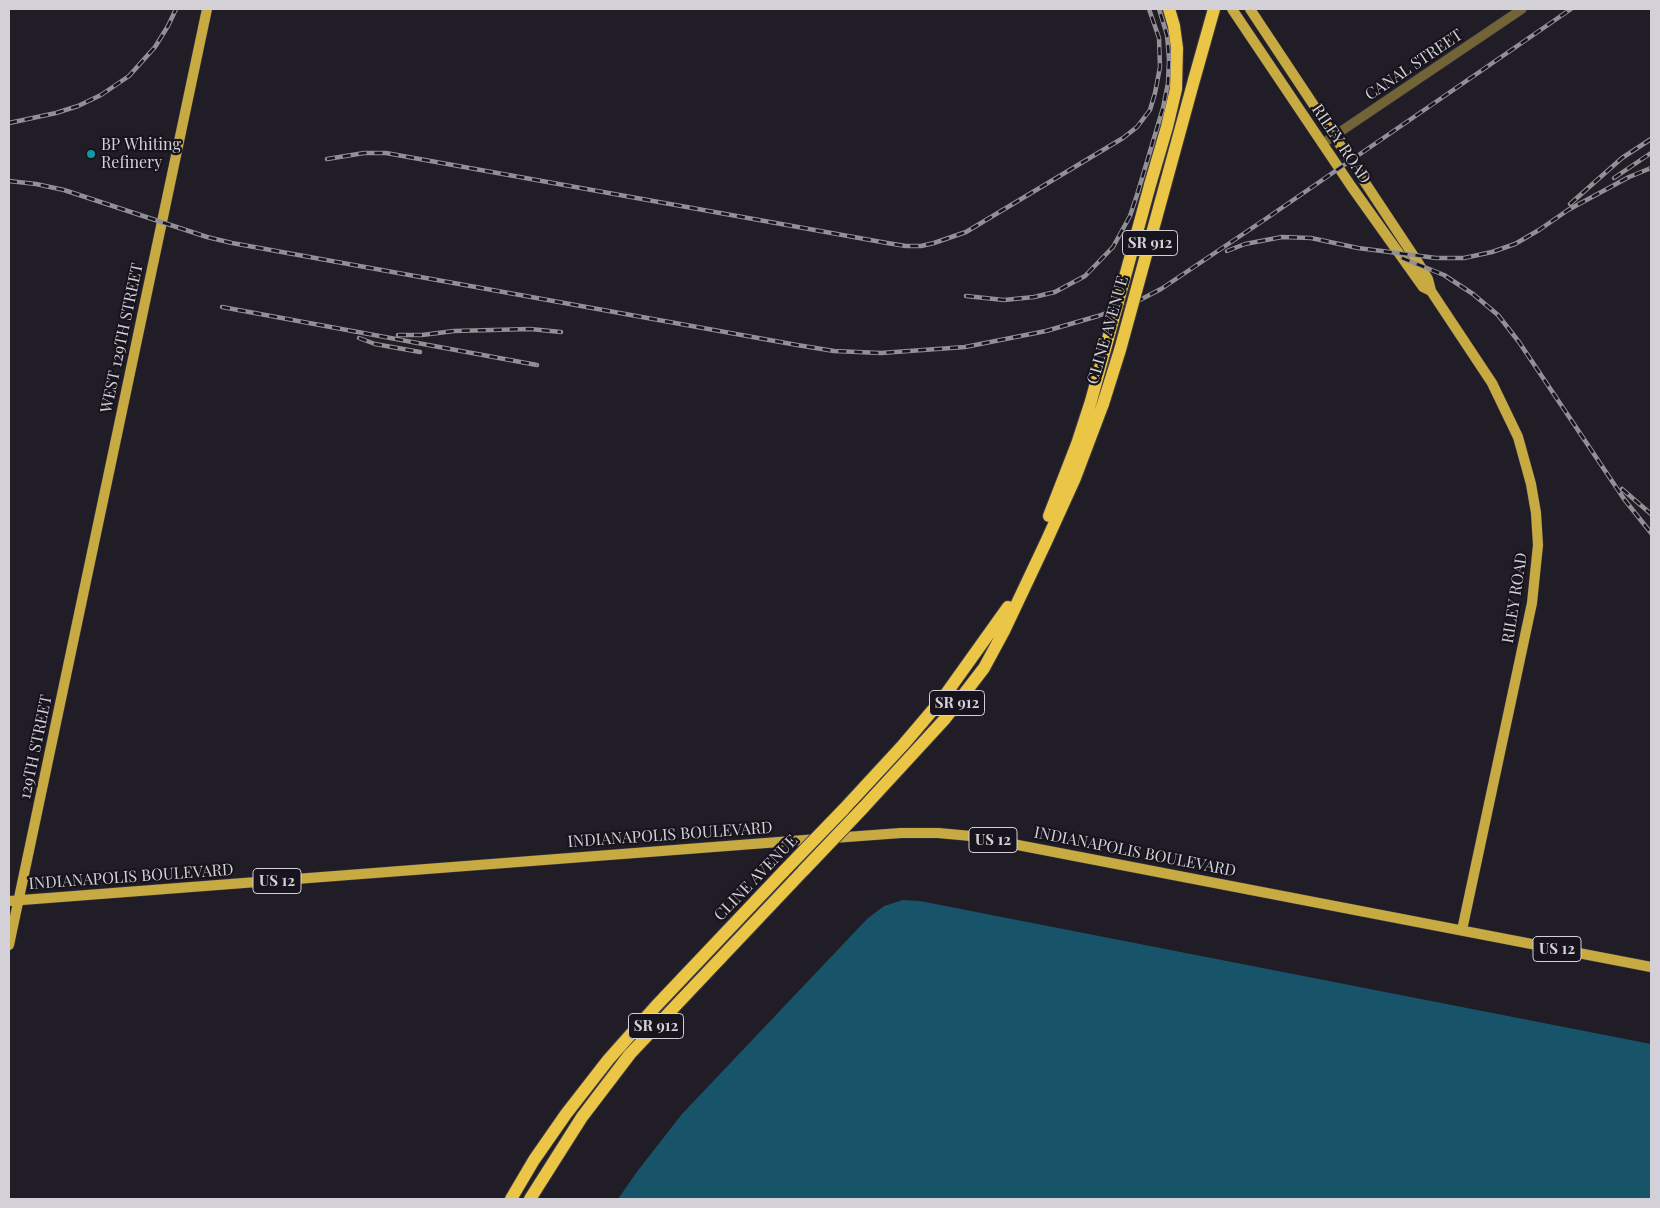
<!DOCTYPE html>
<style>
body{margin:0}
#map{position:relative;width:1660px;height:1208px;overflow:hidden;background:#201d26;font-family:"Playfair Display",serif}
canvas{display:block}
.frame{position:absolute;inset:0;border:10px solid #d3d1d7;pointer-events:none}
</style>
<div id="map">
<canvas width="1660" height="1208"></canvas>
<div class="frame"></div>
</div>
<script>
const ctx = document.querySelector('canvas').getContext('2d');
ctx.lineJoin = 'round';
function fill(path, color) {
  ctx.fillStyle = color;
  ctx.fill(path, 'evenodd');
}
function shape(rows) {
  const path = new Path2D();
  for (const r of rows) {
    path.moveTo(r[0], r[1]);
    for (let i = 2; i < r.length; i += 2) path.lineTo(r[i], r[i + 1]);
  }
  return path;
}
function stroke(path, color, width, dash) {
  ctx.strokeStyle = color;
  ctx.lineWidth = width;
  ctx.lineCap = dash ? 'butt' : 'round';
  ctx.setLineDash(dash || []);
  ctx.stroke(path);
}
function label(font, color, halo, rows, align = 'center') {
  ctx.font = font + ' "Playfair Display",serif';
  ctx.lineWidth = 4.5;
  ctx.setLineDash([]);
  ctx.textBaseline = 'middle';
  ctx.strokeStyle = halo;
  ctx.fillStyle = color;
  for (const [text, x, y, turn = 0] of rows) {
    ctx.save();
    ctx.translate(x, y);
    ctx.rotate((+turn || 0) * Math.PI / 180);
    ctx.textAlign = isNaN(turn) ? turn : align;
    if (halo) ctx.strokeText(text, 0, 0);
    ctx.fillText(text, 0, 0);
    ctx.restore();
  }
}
fill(shape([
 [903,900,920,901,1651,1044,1651,1199,618,1199,636,1173,682,1114,867,919,884,906]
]), '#175369');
const minor = shape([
 [1322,144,1522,9]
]);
const major = shape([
 [1232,9,1351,186,1423,287,1431,291],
 [1250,9,1419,264,1428,279,1431,291,1492,383,1518,437,1531,484,1536,513,1538,545,1532,603,1462,930],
 [833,838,901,833,938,833,971,836,1651,967],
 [9,901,818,839],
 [9,945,207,9]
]);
const highway = shape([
 [1194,80,1214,9],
 [1150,185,1167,127,1176,89,1177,48,1174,26,1169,9],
 [1049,516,1077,444,1091,401],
 [863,808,944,720,984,668,1004,631,1046,542,1075,478,1103,404],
 [843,810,903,745,943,698,1008,607],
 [511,1199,534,1160,566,1114,608,1060,656,1006,784,871],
 [530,1199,582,1117,630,1054,804,870]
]);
stroke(minor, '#3d3a42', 10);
stroke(major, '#3d3a42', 11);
stroke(highway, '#3d3a42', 14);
stroke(minor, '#736437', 9);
stroke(major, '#c8aa43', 10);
stroke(highway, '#ebc546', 12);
const rail = shape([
 [9,123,56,113,78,106,101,95,129,76,155,47,168,26,176,9],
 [327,159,364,153,386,153,887,243,906,246,921,246,934,243,966,232,1123,138,1137,127,1150,110,1155,93,1160,67,1159,38,1149,9],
 [1614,178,1651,153],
 [9,181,36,184,64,190,207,237,232,243,797,345,834,351,881,353,965,347,1046,331,1098,316,1134,303,1161,289,1267,218,1571,9],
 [1570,204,1622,158,1651,139],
 [1227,251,1245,244,1282,237,1311,238,1358,248,1413,255,1436,258,1464,258,1492,252,1515,244,1539,230,1568,210,1629,177,1651,168],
 [1402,258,1444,275,1473,294,1498,315,1519,342,1624,499,1651,533],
 [966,296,1004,300,1034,297,1055,292,1085,276,1113,247,1130,216,1137,195,1163,108,1168,83,1169,59,1167,35,1159,9],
 [222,307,537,365],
 [398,335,422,335,454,331,530,329,561,332],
 [359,338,375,344,420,352],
 [1622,489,1651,514]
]);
stroke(rail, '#928f97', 4.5);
stroke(rail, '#17141d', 2.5, [8]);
const highwayBridge = shape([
 [1091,401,1150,185],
 [1103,404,1120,350,1194,80],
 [804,870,863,808],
 [784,871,843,810]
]);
stroke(highwayBridge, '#3d3a42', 14, []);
stroke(highwayBridge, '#ebc546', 12);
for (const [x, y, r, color] of [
 [91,154,5,"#0f9aa8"]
]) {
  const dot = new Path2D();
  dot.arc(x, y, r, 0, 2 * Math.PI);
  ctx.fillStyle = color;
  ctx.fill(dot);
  stroke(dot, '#17141d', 2);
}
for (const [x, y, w] of [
 [1150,243,55],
 [957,703,55],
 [993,840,48],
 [277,881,48],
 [1557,949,48],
 [656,1026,55]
]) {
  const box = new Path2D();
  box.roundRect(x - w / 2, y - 12.5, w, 25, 4);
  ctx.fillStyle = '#17141d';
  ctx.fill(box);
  stroke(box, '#d3d1d7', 1);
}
label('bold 15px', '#d3d1d7', null, [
 ["SR 912",1150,243],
 ["SR 912",957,703],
 ["US 12",993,840],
 ["US 12",277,881],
 ["US 12",1557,949],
 ["SR 912",656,1026]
]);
label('16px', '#d3d1d7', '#17141d', [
 ["CANAL STREET",1414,65,-34],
 ["RILEY ROAD",1341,144,56],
 ["CLINE AVENUE",1108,330,-74],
 ["WEST 129TH STREET",122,338,-78],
 ["RILEY ROAD",1515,598,-81],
 ["129TH STREET",36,747,-78],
 ["INDIANAPOLIS BOULEVARD",670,835,-4],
 ["INDIANAPOLIS BOULEVARD",1135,852,11],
 ["INDIANAPOLIS BOULEVARD",131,877,-4],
 ["CLINE AVENUE",756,878,-46]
]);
label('16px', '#d3d1d7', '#17141d', [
 ["BP Whiting",101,145],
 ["Refinery",101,163]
], 'left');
</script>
